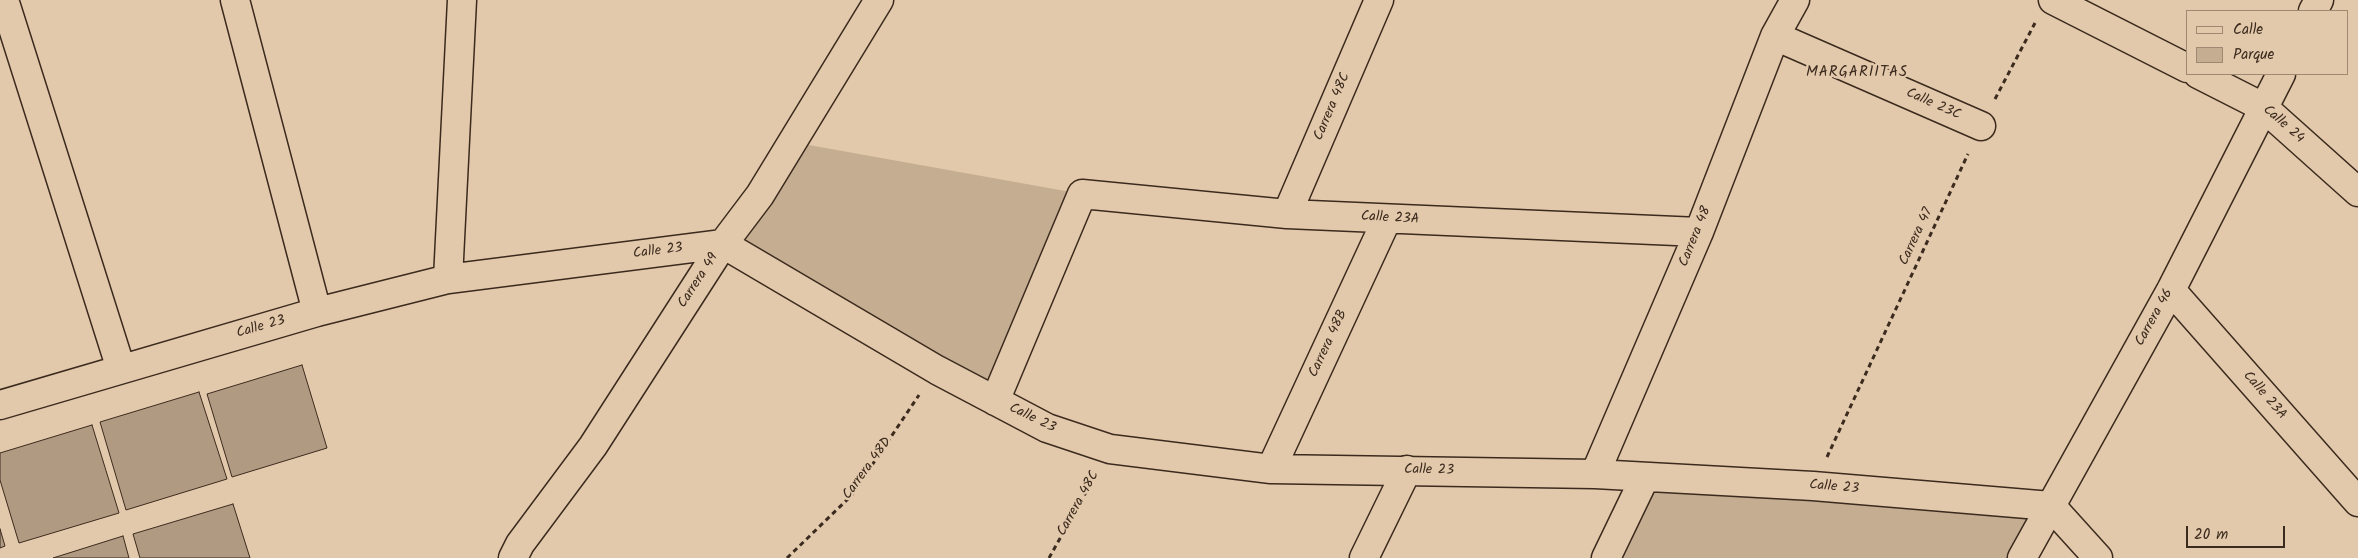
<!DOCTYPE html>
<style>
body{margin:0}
#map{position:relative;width:2358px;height:558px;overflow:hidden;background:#e3c9ab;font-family:Kalam,sans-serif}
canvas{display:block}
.legend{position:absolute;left:2186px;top:10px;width:162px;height:65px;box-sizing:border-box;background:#e3c9ab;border:1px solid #a08973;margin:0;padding:6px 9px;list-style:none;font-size:15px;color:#3b2a1e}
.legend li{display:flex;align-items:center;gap:10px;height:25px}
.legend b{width:25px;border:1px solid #a08973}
.scale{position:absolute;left:2186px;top:526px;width:99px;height:22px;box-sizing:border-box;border:2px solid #3b2a1e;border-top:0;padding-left:6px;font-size:15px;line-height:18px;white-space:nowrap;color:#3b2a1e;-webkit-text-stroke:4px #e3c9ab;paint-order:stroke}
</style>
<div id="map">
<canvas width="2358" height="558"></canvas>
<ul class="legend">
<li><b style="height:6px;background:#e3c9ab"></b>Calle</li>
<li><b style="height:14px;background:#c5ad91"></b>Parque</li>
</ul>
<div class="scale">20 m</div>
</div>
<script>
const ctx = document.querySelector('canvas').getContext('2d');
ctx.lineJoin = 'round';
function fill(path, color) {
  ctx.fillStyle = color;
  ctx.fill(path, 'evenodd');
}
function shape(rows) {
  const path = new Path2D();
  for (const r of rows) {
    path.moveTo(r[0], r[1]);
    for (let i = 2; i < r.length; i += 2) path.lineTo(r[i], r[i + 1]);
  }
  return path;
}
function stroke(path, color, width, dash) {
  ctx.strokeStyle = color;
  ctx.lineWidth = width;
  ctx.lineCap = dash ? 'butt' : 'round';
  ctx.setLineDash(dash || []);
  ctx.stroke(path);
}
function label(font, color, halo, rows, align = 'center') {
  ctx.font = font + ' Kalam,sans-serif';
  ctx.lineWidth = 5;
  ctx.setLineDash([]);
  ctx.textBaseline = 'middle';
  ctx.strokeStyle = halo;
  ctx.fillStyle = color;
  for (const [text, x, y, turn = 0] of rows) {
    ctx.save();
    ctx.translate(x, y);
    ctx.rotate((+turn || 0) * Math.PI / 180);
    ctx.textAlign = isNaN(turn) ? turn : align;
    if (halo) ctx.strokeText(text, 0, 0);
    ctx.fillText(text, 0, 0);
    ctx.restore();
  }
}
fill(shape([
 [792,142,1082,194,995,401,723,244],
 [1645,477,2051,506,2022,558,1606,558]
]), '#c5ad91');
const building = shape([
 [302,365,327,448,232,477,207,394,302,365],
 [199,392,227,479,126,510,100,422,199,392],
 [92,425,119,513,19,543,0,480,0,453,92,425],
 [233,504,250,558,140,558,133,534,233,504],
 [0,529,5,546,0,548,0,529],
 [123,536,129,558,53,558,123,536]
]);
fill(building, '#b19a82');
stroke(building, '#3b2a1e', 1);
const minor = shape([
 [235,0,317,312],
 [2053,0,2187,68],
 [6,6,121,369],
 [2313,11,2319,0],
 [1775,36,1981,126],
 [2198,74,2263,107,2358,192],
 [1287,214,1379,0],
 [448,279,462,0],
 [2171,290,2358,502],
 [995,401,1082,194,1287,214,1699,232],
 [0,405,317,312,448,279,723,244,937,370,1047,428,1110,449,1271,469,1595,474,1813,486,2051,506,2098,558],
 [1271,469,1387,219],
 [1595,474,1699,232,1775,36,1795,0],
 [513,558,520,544,593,446,723,244,760,195,879,0],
 [1364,558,1407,470],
 [1606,558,1645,477],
 [2022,558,2171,290,2281,74]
]);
stroke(minor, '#3b2a1e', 31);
stroke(shape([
 [1995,99,2035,23],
 [1827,457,1968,154],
 [787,558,852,495,919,395],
 [1049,558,1095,476]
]), '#3b2a1e', 3, [5, 4]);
stroke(minor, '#e3c9ab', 28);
label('14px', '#3b2a1e', '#e3c9ab', [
 ["Calle 23C",1933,105,24],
 ["Carrera 48C",1333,107,-67],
 ["Calle 24",2283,125,41],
 ["Calle 23A",1390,219,3],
 ["Carrera 48",1696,237,-68],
 ["Carrera 47",1917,237,-65],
 ["Calle 23",658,252,-7],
 ["Carrera 49",699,281,-57],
 ["Carrera 46",2155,318,-61],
 ["Calle 23",261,328,-16],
 ["Carrera 48B",1329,344,-65],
 ["Calle 23A",2264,396,49],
 ["Calle 23",1032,419,26],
 ["Carrera 48D",868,469,-54],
 ["Calle 23",1429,471,1],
 ["Calle 23",1834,488,5],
 ["Carrera 48C",1079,504,-61]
]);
ctx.letterSpacing = '1px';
label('15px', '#3b2a1e', '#e3c9ab', [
 ["MARGARIITAS",1857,73]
]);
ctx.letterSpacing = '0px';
</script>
